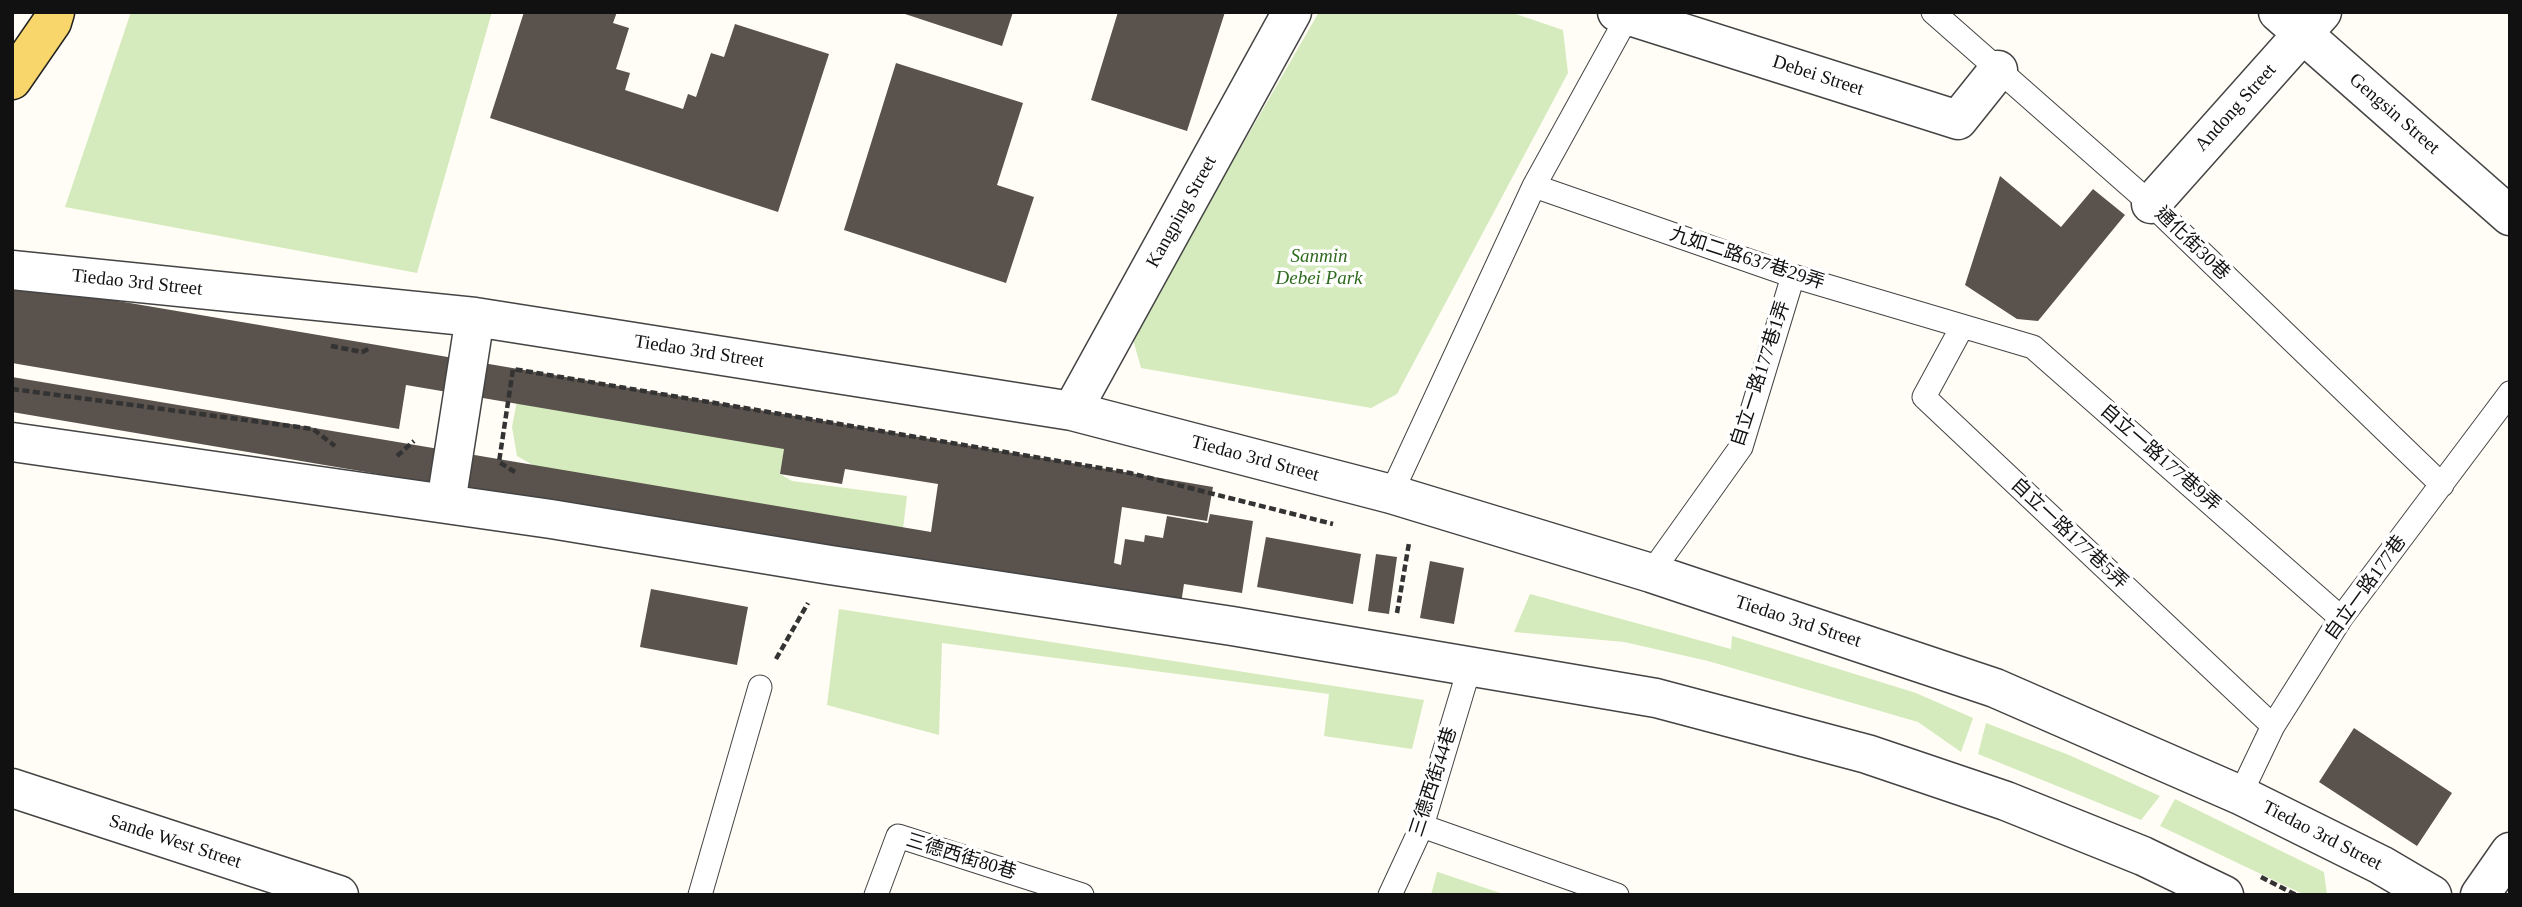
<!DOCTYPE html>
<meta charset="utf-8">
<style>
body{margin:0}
#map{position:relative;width:2522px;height:907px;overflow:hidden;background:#fffdf5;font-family:"Times New Roman",serif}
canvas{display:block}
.frame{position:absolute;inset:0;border:14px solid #111;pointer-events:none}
</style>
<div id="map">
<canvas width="2522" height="907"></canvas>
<div class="frame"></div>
</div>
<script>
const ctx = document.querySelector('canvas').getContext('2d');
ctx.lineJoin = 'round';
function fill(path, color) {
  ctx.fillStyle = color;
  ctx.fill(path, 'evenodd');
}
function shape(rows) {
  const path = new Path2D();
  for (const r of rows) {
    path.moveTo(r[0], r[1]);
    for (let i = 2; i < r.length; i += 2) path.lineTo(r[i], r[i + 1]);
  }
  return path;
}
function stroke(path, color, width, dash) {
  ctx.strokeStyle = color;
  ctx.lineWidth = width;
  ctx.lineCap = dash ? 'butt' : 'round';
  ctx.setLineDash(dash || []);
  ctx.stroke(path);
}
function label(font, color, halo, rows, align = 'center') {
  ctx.font = font + ' "Times New Roman","Noto Sans TC",serif';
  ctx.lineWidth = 7;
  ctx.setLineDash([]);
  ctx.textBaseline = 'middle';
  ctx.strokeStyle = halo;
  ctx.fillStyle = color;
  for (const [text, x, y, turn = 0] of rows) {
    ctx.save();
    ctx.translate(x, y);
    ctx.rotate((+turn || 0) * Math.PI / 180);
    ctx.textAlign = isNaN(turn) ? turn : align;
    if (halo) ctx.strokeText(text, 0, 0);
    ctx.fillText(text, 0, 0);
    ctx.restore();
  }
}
fill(shape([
 [131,12,492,12,417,273,65,207],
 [1319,12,1510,12,1563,30,1568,73,1397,394,1371,408,1141,368,1132,336],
 [520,385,786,438,780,474,792,481,907,496,902,537,568,485,517,456,512,427],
 [1530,594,1731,649,1732,636,1916,693,1973,718,1961,752,1918,722,1708,661,1624,642,1514,632],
 [839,609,1424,700,1412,749,1324,736,1329,694,942,643,939,735,827,705],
 [1986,723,2069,755,2160,796,2141,820,1978,754],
 [2175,799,2324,872,2327,895,2305,895,2160,826],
 [1437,872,1438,872,1506,895,1431,895]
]), '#d5ebbd');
fill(shape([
 [524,12,617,12,613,23,629,28,616,69,630,73,625,90,683,109,688,94,696,97,711,53,724,57,735,24,829,54,778,212,490,118],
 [899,12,1013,12,1002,46],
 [1118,12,1225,12,1187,131,1091,100],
 [896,63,1023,103,997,185,1034,197,1006,283,844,230],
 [2000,176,2061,227,2093,189,2125,215,2038,321,2017,319,1965,285],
 [12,283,1213,487,1207,521,1122,507,1114,563,1121,565,1125,539,1144,542,1145,535,1163,538,1167,516,1208,523,1210,514,1253,521,1242,593,1184,584,1180,610,12,412,12,377,931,532,938,484,845,469,842,484,780,474,784,449,406,385,399,429,12,363],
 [1266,537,1361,554,1353,604,1257,587],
 [1376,554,1397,557,1389,614,1368,611],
 [1430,561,1464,568,1454,624,1420,618],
 [651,589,748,607,737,665,640,647],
 [2354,728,2452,793,2417,846,2319,782]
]), '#5a524d');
const service = shape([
 [1933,12,2151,204,2442,485],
 [1534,186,1793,276,2033,347,2341,618],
 [1962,327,1924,397,2273,726],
 [1391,494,1534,186,1630,12],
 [1651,573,1741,447,1793,276],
 [2240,795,2273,726,2341,618,2510,393],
 [1422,826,1617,895],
 [700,895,760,687],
 [876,895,898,836,1082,895],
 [1390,895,1422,826,1470,666]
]);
const minor = shape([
 [1617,12,1958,120,1998,70],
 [2278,12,2510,216],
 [2151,204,2322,12],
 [12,270,475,317,1072,411,1391,494,1651,573,1995,688,2240,795,2381,865,2432,895],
 [1072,411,1292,12],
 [12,442,551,519,830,565,1232,626,1656,698,1867,754,2006,801,2143,856,2224,895],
 [446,503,475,317],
 [12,788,339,895],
 [2480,895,2510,852]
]);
const primary = shape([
 [12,80,52,22,55,12]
]);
stroke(service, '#444', 25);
stroke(minor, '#444', 41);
stroke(primary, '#222', 41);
stroke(shape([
 [331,346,362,352,370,348],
 [12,389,313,429,335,446],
 [397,456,414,441],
 [515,472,499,462,513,369,1130,473,1333,524],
 [1397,613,1409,543],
 [776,659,808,603],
 [2261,877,2296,895]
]), '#333', 4.5, [7, 3.5]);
stroke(service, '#fff', 23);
stroke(minor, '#fff', 38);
stroke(primary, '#f9d66b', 38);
label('19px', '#111', '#fff', [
 ["Debei Street",1818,76,18],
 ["Andong Street",2236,108,-48],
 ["Gengsin Street",2394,114,41],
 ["Kangping Street",1182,212,-61],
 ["通化街30巷",2192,244,44],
 ["九如二路637巷29弄",1747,259,18],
 ["Tiedao 3rd Street",137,283,6],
 ["Tiedao 3rd Street",699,352,9],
 ["自立一路177巷1弄",1761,374,-72],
 ["自立一路177巷9弄",2160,458,41],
 ["Tiedao 3rd Street",1255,459,15],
 ["自立一路177巷5弄",2069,534,43],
 ["自立一路177巷",2366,588,-54],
 ["Tiedao 3rd Street",1798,622,18],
 ["三德西街44巷",1434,782,-72],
 ["Tiedao 3rd Street",2322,836,27],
 ["Sande West Street",175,842,18],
 ["三德西街80巷",961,857,17]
]);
label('italic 19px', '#2f6b1f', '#fff', [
 ["Sanmin",1319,257],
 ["Debei Park",1319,279]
]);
</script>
